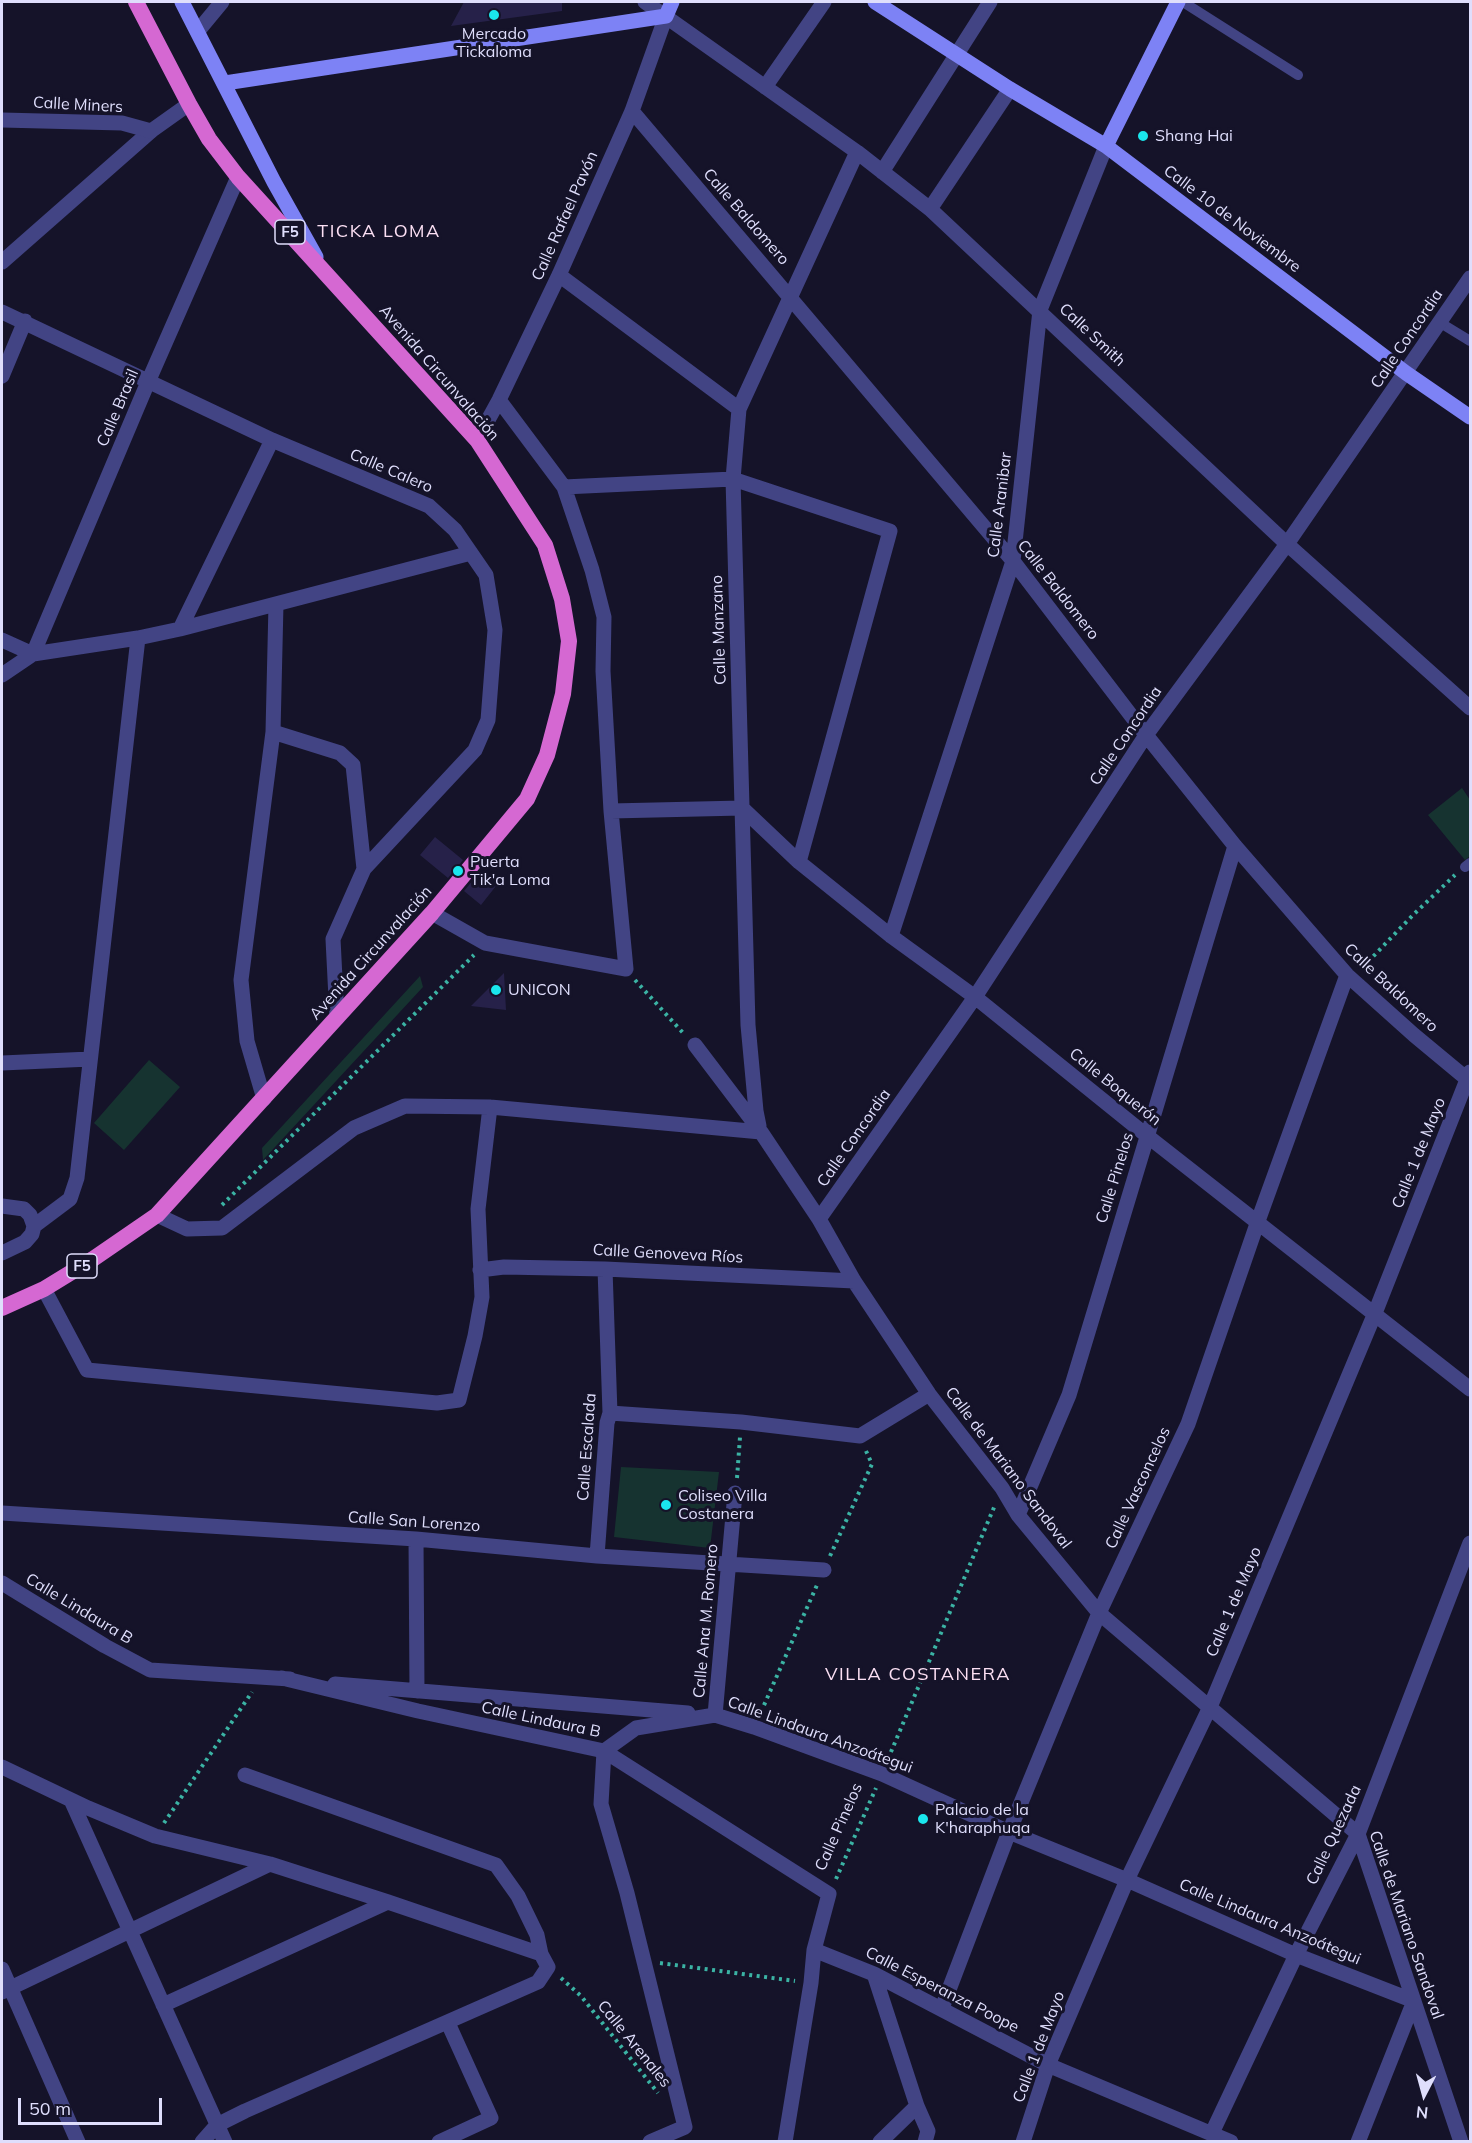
<!DOCTYPE html>
<meta charset="utf-8">
<style>
body{margin:0}
#map{position:relative;width:1472px;height:2143px;overflow:hidden;background:#151329;font-family:Mulish,sans-serif}
canvas{display:block}
.frame{position:absolute;inset:0;border:3px solid #dfdefc;pointer-events:none}
.north{position:absolute;left:1394px;top:2065px;width:60px;height:60px;-webkit-text-stroke:4px #151329;paint-order:stroke;rotate:186deg;font-size:16px;font-weight:700;line-height:24px;text-align:center;color:#dfdefc}
.north::after{content:'';display:block;margin:auto;width:21px;height:27px;background:#dfdefc;clip-path:polygon(50% 0,100% 100%,50% 72%,0 100%)}
.scale{position:absolute;left:18px;top:2098px;width:144px;height:27px;box-sizing:border-box;border:3px solid #dfdefc;border-top:0;padding-left:8px;font-size:18px;line-height:21px;white-space:nowrap;color:#dfdefc;-webkit-text-stroke:4px #151329;paint-order:stroke}
</style>
<div id="map">
<canvas width="1472" height="2143"></canvas>
<div class="frame"></div>
<div class="north">N</div>
<div class="scale">50 m</div>
</div>
<script>
const ctx = document.querySelector('canvas').getContext('2d');
ctx.lineJoin = 'round';
function fill(path, color) {
  ctx.fillStyle = color;
  ctx.fill(path, 'evenodd');
}
function shape(rows) {
  const path = new Path2D();
  for (const r of rows) {
    path.moveTo(r[0], r[1]);
    for (let i = 2; i < r.length; i += 2) path.lineTo(r[i], r[i + 1]);
  }
  return path;
}
function stroke(path, color, width, dash) {
  ctx.strokeStyle = color;
  ctx.lineWidth = width;
  ctx.lineCap = dash ? 'butt' : 'round';
  ctx.setLineDash(dash || []);
  ctx.stroke(path);
}
function label(font, color, halo, rows, align = 'center') {
  ctx.font = font + ' Mulish,sans-serif';
  ctx.lineWidth = 6;
  ctx.setLineDash([]);
  ctx.textBaseline = 'middle';
  ctx.strokeStyle = halo;
  ctx.fillStyle = color;
  for (const [text, x, y, turn = 0] of rows) {
    ctx.save();
    ctx.translate(x, y);
    ctx.rotate((+turn || 0) * Math.PI / 180);
    ctx.textAlign = isNaN(turn) ? turn : align;
    if (halo) ctx.strokeText(text, 0, 0);
    ctx.fillText(text, 0, 0);
    ctx.restore();
  }
}
fill(shape([
 [1462,788,1470,800,1470,856,1465,860,1428,815],
 [420,976,423,987,263,1160,262,1148],
 [149,1060,180,1087,124,1150,94,1123],
 [621,1467,719,1472,710,1548,614,1537]
]), '#163330');
fill(shape([
 [464,2,562,2,562,11,451,26],
 [435,837,463,860,448,878,420,855],
 [479,873,496,886,481,905,464,891],
 [504,973,506,1010,471,1006]
]), '#262149');
stroke(shape([
 [1363,967,1413,915,1455,875],
 [635,980,684,1034],
 [222,1205,474,955],
 [737,1478,740,1437],
 [830,1556,872,1464,866,1451],
 [761,1712,817,1585],
 [888,1759,995,1505],
 [164,1823,252,1692],
 [836,1879,876,1788],
 [660,1963,795,1981],
 [561,1978,581,1996,658,2093]
]), '#3bb3a4', 4, [3, 4.5]);
stroke(shape([
 [1183,2,1298,75],
 [1439,322,1470,341],
 [1465,867,1470,863]
]), '#424484', 10);
stroke(shape([
 [645,2,857,152,930,209,1287,544,1470,708],
 [198,31,222,2],
 [765,87,824,2],
 [632,111,1013,561,1146,735,1235,846,1347,975,1414,1035,1467,1079],
 [882,172,990,2],
 [930,209,1010,89],
 [2,262,151,131],
 [559,275,739,409],
 [2,312,272,440,429,506,455,530,486,575,495,630,488,720,475,750,364,869,333,939,337,1018],
 [2,376,25,321],
 [477,440,499,400,559,275,632,111,666,16],
 [564,487,733,479,890,531,799,862],
 [180,629,272,440],
 [2,640,33,654,2,675],
 [33,654,148,382,238,177],
 [33,654,138,638,180,629,471,553],
 [273,732,340,753,353,765,364,869],
 [611,811,742,808,799,862,891,936,975,997,1146,1135,1470,1389],
 [432,913,485,943,626,969,611,811,603,671,604,617,592,570,564,487,499,400],
 [891,936,1013,561,1040,310,1106,146],
 [695,1045,761,1132,819,1219,854,1281,929,1394,1002,1488,1018,1515,1099,1613,1358,1834,1461,2142],
 [2,1063,90,1059],
 [264,1099,247,1041,241,980,273,732,276,604],
 [759,1126,756,1111,748,1025,733,479,739,409,857,152],
 [2,1206,24,1209,30,1215,34,1226,32,1234,25,1242,2,1253],
 [157,1215,187,1229,222,1228,354,1128,405,1106,490,1107,761,1132],
 [819,1219,975,997,1146,735,1287,544,1470,278],
 [34,1226,70,1199,77,1178,138,638],
 [480,1270,504,1267,605,1269,854,1281],
 [44,1289,87,1370,437,1403,459,1400,475,1336,482,1297,478,1209,490,1107],
 [610,1413,741,1422,860,1436,929,1394],
 [2,1513,416,1539,597,1556,824,1570],
 [1018,1515,1069,1395,1235,846],
 [416,1539,417,1691],
 [597,1556,607,1423,610,1413,605,1269],
 [2,1583,105,1646,150,1670,290,1679],
 [282,1678,418,1711,604,1751,829,1894,814,1950,811,1983,785,2142],
 [335,1684,688,1713],
 [715,1715,735,1493],
 [2,1767,88,1808,155,1836,270,1864,388,1902,541,1954,548,1967,538,1982,245,2111,217,2125,202,2142],
 [245,1775,496,1865,518,1896,537,1935,541,1954],
 [71,1800,225,2142],
 [814,1950,874,1974,1048,2065,1231,2142],
 [2,1969,78,2142],
 [874,1974,917,2106,928,2131,925,2142],
 [2,1992,270,1864],
 [163,2005,388,1902],
 [942,2008,1009,1832,1099,1613,1188,1424,1258,1221,1347,975],
 [1212,2133,1296,1955,1358,1834,1470,1543],
 [439,2142,491,2118,448,2023],
 [650,2142,685,2127,627,1893,601,1804,604,1751,636,1728,715,1715,754,1727,882,1774,1009,1832,1127,1880,1296,1955,1414,2001],
 [880,2142,917,2106],
 [1023,2142,1048,2065,1127,1880,1210,1707,1375,1313,1470,1072],
 [1358,2142,1414,2001]
]), '#424484', 15);
stroke(shape([
 [2,120,122,123,151,131,189,104]
]), '#424484', 15);
stroke(shape([
 [182,2,274,182,316,257],
 [875,2,1010,89,1106,146,1406,373,1470,417],
 [225,83,666,16,672,2],
 [1106,146,1178,2]
]), '#7d82f5', 15);
stroke(shape([
 [2,1308,44,1289,93,1259,157,1215,432,913,527,799,547,755,563,694,569,641,562,599,545,545,477,440,238,177,209,139,189,104,136,2]
]), '#d568d2', 16);
for (const [x, y, r, color] of [
 [494,15,6,"#1ae6ed"],
 [1143,136,6,"#1ae6ed"],
 [458,871,6,"#1ae6ed"],
 [496,990,6,"#1ae6ed"],
 [666,1505,6,"#1ae6ed"],
 [923,1819,6,"#1ae6ed"]
]) {
  const dot = new Path2D();
  dot.arc(x, y, r, 0, 2 * Math.PI);
  ctx.fillStyle = color;
  ctx.fill(dot);
  stroke(dot, '#151329', 2);
}
for (const [x, y, w] of [
 [290,232,30],
 [82,1266,30]
]) {
  const box = new Path2D();
  box.roundRect(x - w / 2, y - 12, w, 24, 4.5);
  ctx.fillStyle = '#151329';
  ctx.fill(box);
  stroke(box, '#dfdefc', 1.5);
}
label('bold 15px', '#dfdefc', null, [
 ["F5",290,232],
 ["F5",82,1266]
]);
label('16px', '#dfdefc', '#151329', [
 ["Mercado",494,34,"center"],
 ["Tickaloma",494,52,"center"],
 ["Shang Hai",1155,136],
 ["Puerta",470,862],
 ["Tik'a Loma",470,880],
 ["UNICON",508,990],
 ["Coliseo Villa",678,1496],
 ["Costanera",678,1514],
 ["Palacio de la",935,1810],
 ["K'haraphuqa",935,1828]
], 'left');
label('16px', '#dfdefc', '#151329', [
 ["Calle Miners",78,105,3],
 ["Calle Rafael Pavón",565,216,-66],
 ["Calle Baldomero",746,217,49],
 ["Calle 10 de Noviembre",1232,219,37],
 ["Calle Smith",1092,335,43],
 ["Calle Concordia",1407,339,-56],
 ["Avenida Circunvalación",439,373,49],
 ["Calle Brasil",118,408,-67],
 ["Calle Calero",391,471,23],
 ["Calle Aranibar",1000,505,-83],
 ["Calle Baldomero",1058,590,52],
 ["Calle Manzano",719,630,-92],
 ["Calle Concordia",1126,736,-56],
 ["Avenida Circunvalación",371,953,-48],
 ["Calle Baldomero",1391,988,43],
 ["Calle Boquerón",1115,1087,39],
 ["Calle Concordia",854,1138,-55],
 ["Calle 1 de Mayo",1419,1153,-68],
 ["Calle Pinelos",1115,1178,-73],
 ["Calle Genoveva Ríos",668,1254,3],
 ["Calle Escalada",587,1447,-86],
 ["Calle de Mariano Sandoval",1008,1468,53],
 ["Calle Vasconcelos",1138,1488,-65],
 ["Calle San Lorenzo",414,1522,4],
 ["Calle 1 de Mayo",1234,1602,-67],
 ["Calle Lindaura B",79,1609,31],
 ["Calle Ana M. Romero",706,1621,-85],
 ["Calle Lindaura B",541,1720,12],
 ["Calle Lindaura Anzoátegui",820,1735,20],
 ["Calle Pinelos",839,1827,-66],
 ["Calle Quezada",1334,1835,-65],
 ["Calle Lindaura Anzoátegui",1270,1922,23],
 ["Calle de Mariano Sandoval",1406,1925,71],
 ["Calle Esperanza Poope",942,1990,27],
 ["Calle Arenales",634,2044,51],
 ["Calle 1 de Mayo",1039,2047,-69]
]);
ctx.letterSpacing = '1.5px';
label('18px', '#fce0f4', '#151329', [
 ["TICKA LOMA",379,232],
 ["VILLA COSTANERA",918,1675]
]);
ctx.letterSpacing = '0px';
</script>
